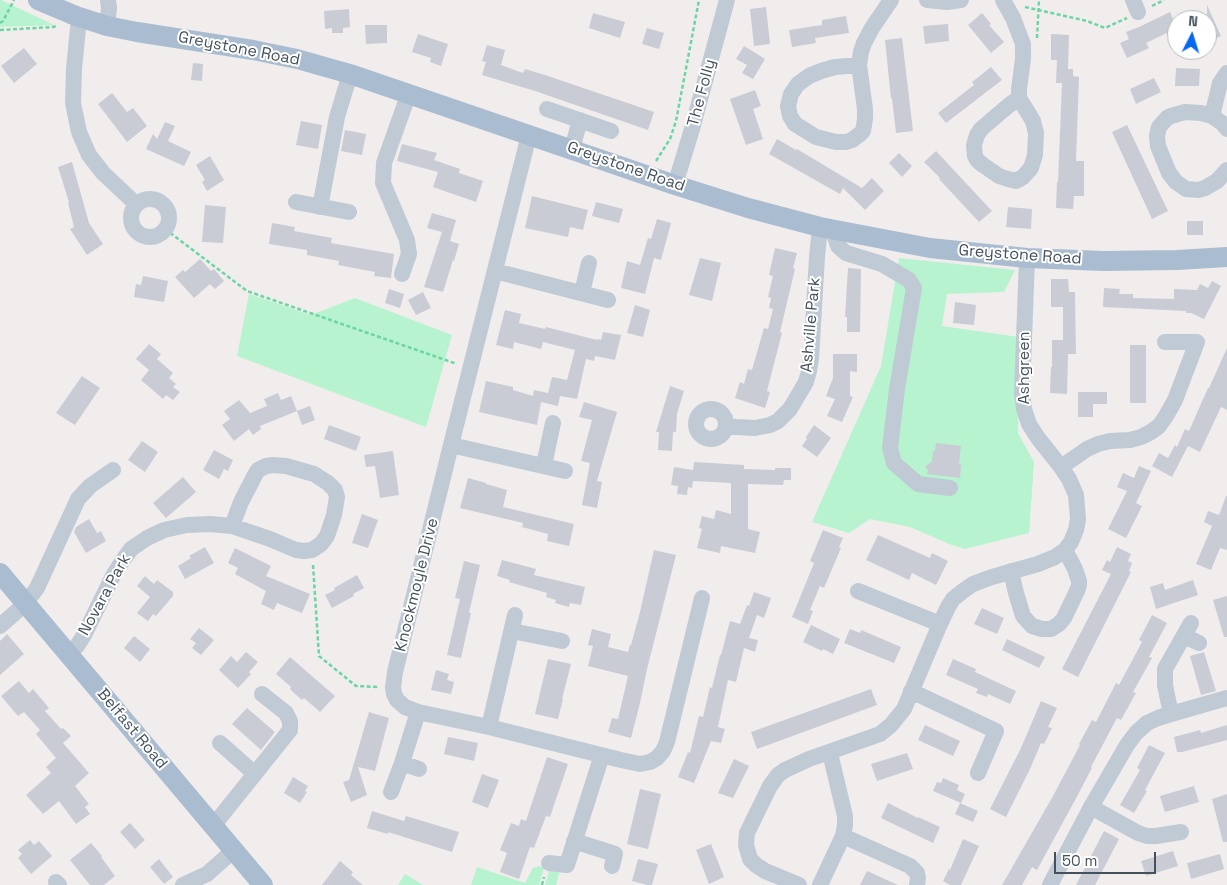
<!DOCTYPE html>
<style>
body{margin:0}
#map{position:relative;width:1227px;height:885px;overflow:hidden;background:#f1eded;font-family:"Space Grotesk",sans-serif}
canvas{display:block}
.north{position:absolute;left:1167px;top:10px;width:50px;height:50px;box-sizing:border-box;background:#fff;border:1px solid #b4b9be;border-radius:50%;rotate:5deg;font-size:14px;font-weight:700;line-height:20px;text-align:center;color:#44515d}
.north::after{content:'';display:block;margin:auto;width:18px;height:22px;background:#0668f2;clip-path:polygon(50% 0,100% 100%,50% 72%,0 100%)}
.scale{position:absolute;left:1054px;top:852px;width:102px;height:22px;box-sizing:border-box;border:2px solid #44515d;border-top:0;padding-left:6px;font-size:15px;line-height:18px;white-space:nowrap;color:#44515d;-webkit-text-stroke:4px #fff;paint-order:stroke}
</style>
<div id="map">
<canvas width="1227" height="885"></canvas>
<div class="north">N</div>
<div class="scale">50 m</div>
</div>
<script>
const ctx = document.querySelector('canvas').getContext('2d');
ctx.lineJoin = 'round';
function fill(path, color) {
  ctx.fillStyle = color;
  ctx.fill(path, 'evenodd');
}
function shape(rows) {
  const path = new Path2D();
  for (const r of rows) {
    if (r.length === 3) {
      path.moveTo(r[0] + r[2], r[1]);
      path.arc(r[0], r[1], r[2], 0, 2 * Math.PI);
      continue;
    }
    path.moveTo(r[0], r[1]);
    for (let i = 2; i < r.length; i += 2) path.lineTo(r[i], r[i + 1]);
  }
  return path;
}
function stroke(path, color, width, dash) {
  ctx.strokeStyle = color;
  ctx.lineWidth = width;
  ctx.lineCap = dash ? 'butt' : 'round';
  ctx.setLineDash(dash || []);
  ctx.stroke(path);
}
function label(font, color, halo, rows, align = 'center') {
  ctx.font = font + ' "Space Grotesk",sans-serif';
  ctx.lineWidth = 4;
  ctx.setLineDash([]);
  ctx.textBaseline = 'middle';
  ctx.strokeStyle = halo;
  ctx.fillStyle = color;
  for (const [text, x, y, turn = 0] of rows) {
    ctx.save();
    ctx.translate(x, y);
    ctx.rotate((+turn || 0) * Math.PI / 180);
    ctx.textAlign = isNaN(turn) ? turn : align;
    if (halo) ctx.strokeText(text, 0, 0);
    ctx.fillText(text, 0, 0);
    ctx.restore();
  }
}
fill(shape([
 [0,0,1,0,54,25,0,27],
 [899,258,1015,270,1004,292,947,294,942,326,1019,337,1018,433,1034,462,1029,533,965,549,949,544,910,527,870,519,849,533,812,522,881,366],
 [249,294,311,315,355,298,452,335,426,427,237,356],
 [539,866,544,868,539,885,471,885,477,867,525,883,533,868],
 [550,868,560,870,556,885,545,885],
 [405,874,423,885,398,885]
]), '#b7f3cf');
fill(shape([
 [1207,5,1221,36,1207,42],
 [766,7,770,44,754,46,750,9],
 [349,9,350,27,343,28,343,33,332,33,332,28,325,29,324,11],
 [1170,12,1177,28,1146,43,1149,48,1127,58,1120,43,1129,39,1126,32,1139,27],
 [593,13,625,22,620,38,589,28],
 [982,13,991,24,989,25,1004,42,991,53,968,25],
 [846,16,849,33,815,38,816,43,792,47,789,30,822,25,822,20],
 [948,24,949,41,925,44,923,26],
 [365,25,387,25,387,43,366,44],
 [647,28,664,33,659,49,642,44],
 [418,34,448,44,441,66,430,62,431,58,412,52],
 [1051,34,1069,35,1068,69,1073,69,1073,76,1079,77,1076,161,1084,161,1084,196,1074,196,1073,209,1056,208,1057,182,1058,182,1062,83,1056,83,1057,60,1051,60],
 [902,38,913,131,896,133,892,98,891,99,885,40],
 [487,45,505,50,501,65,523,73,525,69,545,75,654,112,648,130,535,91,482,75,486,62,482,61],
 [744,46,765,59,753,79,742,73,747,65,736,59],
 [24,48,37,64,14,83,1,66],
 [193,63,203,64,202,81,191,80],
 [991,67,1002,80,946,123,938,113,974,85,972,82],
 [1176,68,1200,69,1199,86,1175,86],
 [1154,78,1161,92,1136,104,1130,89],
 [755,90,761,106,753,109,763,139,746,145,730,99],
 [112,93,127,112,133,108,147,126,127,142,98,104],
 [301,121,322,125,318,149,296,145],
 [165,122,175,126,168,141,191,152,184,166,146,149,153,134,157,139],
 [1127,125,1168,211,1152,219,1112,132],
 [345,130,366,134,362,155,341,151],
 [777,139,796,150,797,149,862,188,872,178,884,191,865,210,843,188,840,194,769,154],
 [402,144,437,153,434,160,460,169,459,173,483,181,476,202,433,187,438,172,397,161],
 [936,151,992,211,979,222,939,179,940,178,924,162],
 [899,153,912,166,902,177,889,163],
 [210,156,224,180,207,191,202,182,205,180,196,165],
 [72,162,89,223,103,244,87,255,70,229,74,227,68,203,69,202,58,167],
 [532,196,588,210,583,230,570,227,568,237,525,228],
 [596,202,623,209,619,223,592,216],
 [205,205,226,207,223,243,202,242],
 [1008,207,1032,209,1031,229,1006,227],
 [432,213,456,220,450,241,459,244,454,261,453,260,443,292,424,287,442,232,427,228],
 [657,219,671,223,661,260,654,258,645,294,621,288,627,261,640,265,648,238,651,239],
 [1187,221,1203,221,1203,235,1187,235],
 [272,223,295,227,294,231,332,238,331,243,394,254,391,278,374,276,375,272,338,265,339,261,307,255,307,250,269,244],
 [775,248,797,253,793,268,795,269,780,332,782,333,767,391,770,392,765,408,735,398,740,382,744,384,748,369,752,370,764,328,768,329,773,309,769,308,771,298,768,297,773,276,769,275],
 [700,258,721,263,712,301,689,295],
 [200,259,211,271,214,269,224,281,215,289,210,284,194,298,175,277,183,270,185,272],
 [848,268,861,269,860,332,847,332,847,317,845,317],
 [143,276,168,281,164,302,134,297,136,284,141,285],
 [1051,279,1068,279,1069,292,1075,292,1076,354,1068,354,1067,394,1050,393,1051,367,1052,367,1052,340,1063,340,1063,307,1051,307],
 [1212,281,1221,286,1204,319,1191,313,1186,313,1186,311,1103,307,1104,288,1120,289,1119,294,1133,294,1133,298,1174,299,1174,289,1197,290,1200,284,1208,288],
 [389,289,404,294,400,308,385,303],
 [423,292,431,308,416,315,408,300],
 [955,302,976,305,974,325,953,323],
 [635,305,650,310,643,337,627,333],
 [505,310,521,314,519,323,545,329,546,327,597,340,598,339,601,340,603,332,621,335,615,360,595,356,594,361,586,359,577,399,560,396,558,406,541,402,537,425,479,412,486,381,513,387,513,390,533,396,534,390,548,393,552,377,567,380,575,350,543,342,541,349,514,342,513,349,496,345],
 [149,344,161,354,157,359,173,373,169,378,176,384,173,387,180,392,173,400,166,395,163,399,141,380,149,370,136,359],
 [1130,345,1146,345,1146,403,1130,403],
 [1227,348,1227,410,1221,407,1200,452,1188,446,1172,477,1152,466,1159,453,1168,458,1175,445,1177,447,1185,429,1189,431,1208,388,1209,388],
 [833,354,857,354,857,372,850,371,850,396,853,397,842,422,827,416,835,399,826,396,833,378],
 [82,376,100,388,75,425,56,413],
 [670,386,684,391,677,414,676,432,673,432,672,451,658,450,659,432,656,432],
 [1078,392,1107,392,1107,404,1093,404,1093,417,1078,417],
 [278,393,281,400,291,396,297,411,260,426,261,429,253,435,249,429,234,441,222,425,230,419,224,411,239,400,250,413,267,406,264,399],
 [584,402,617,412,597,481,602,482,597,508,582,505,590,463,581,461,592,420,579,417],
 [310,406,315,420,302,425,297,411],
 [329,425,361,437,356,451,324,439],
 [814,425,831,438,817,457,802,446,807,439,806,437],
 [142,441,158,452,145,472,128,460],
 [936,443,961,446,959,464,961,464,960,478,927,474,928,470,925,467,932,461,933,451,935,451],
 [214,450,233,460,228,471,224,469,219,479,203,470],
 [393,451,399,495,380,498,375,466,366,467,364,455],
 [694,462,744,465,744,469,775,470,775,468,791,468,791,480,784,480,783,485,748,484,748,529,760,532,755,553,721,546,720,553,697,548,702,529,699,528,702,516,714,519,716,510,731,514,731,483,693,481,692,488,688,487,687,495,677,494,678,486,671,485,674,467,693,470],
 [1139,466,1151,471,1136,503,1142,506,1126,538,1108,529,1127,491,1117,487,1123,473,1134,478],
 [183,477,196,492,166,518,153,503],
 [468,478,486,483,486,484,507,490,503,507,574,524,569,546,547,541,548,534,522,527,523,523,460,508],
 [1226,496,1227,496,1227,550,1220,548,1211,570,1196,564,1212,526,1204,522,1208,511,1219,515],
 [362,514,378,520,368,548,352,543],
 [89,519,97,533,101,531,106,541,86,553,74,532,76,527],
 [823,530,843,538,839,547,841,548,824,588,820,586,810,610,813,611,808,624,792,617,814,563,810,561],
 [878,535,930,558,932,553,948,561,936,585,912,573,909,580,866,560],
 [205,547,214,563,185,579,178,566,191,558,189,556],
 [1117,547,1131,554,1128,561,1132,563,1129,571,1131,572,1078,677,1062,669,1111,574,1102,570,1107,560,1110,562],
 [235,548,271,566,266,576,310,594,302,613,277,603,274,610,261,604,266,591,235,574,238,568,228,563],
 [654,550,676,555,647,669,640,703,631,738,608,732,612,718,618,719,628,676,588,666,593,646,588,645,592,629,611,634,608,647,628,652,630,645,631,645,640,612],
 [502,560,536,569,534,575,585,587,581,605,570,603,569,607,555,603,556,600,546,597,547,593,509,582,510,580,497,576],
 [464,561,480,565,469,613,471,613,461,658,447,655,460,599,455,598],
 [357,575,364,588,353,594,354,596,332,608,325,595,335,590,334,588],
 [145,576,154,584,157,580,173,592,173,596,156,616,153,614,148,621,137,613,150,597,137,586],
 [1193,580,1198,595,1156,609,1150,587,1163,583,1165,590],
 [754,592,771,598,764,618,757,615,749,638,758,640,755,652,744,648,736,682,728,680,718,727,725,729,721,743,711,741,694,783,678,777,688,752,690,753,699,716,703,717,710,687,712,688,720,655,721,655,730,621,740,624,747,605,749,606],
 [1227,596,1227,637,1224,637,1213,600],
 [982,608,1004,618,997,634,974,624],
 [1152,615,1167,623,1149,657,1152,658,1133,692,1136,693,1121,720,1117,718,1091,767,1092,768,1074,802,1037,870,1032,867,1022,885,1002,885,1053,796,1080,745,1079,744,1092,720,1096,722,1116,683,1119,685,1142,642,1139,640],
 [811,625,840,639,833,654,823,649,822,651,803,642],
 [199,628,214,640,201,655,192,648,196,643,190,639],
 [850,629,860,633,861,630,901,647,894,663,844,643],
 [7,634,24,654,0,675,0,641],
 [134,636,150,649,140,662,124,648],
 [1007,639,1045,657,1039,668,1002,650],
 [246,652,258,662,249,672,251,674,238,688,219,670,231,656,237,662],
 [1204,652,1216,691,1201,695,1190,656],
 [290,657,335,696,320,712,304,698,302,700,294,693,290,689,291,687,276,674],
 [548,659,571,664,562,699,563,699,558,719,535,714],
 [953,659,976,669,975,672,1016,691,1010,704,988,694,987,697,976,693,978,689,946,675],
 [436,670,449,674,447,680,454,682,451,694,431,690],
 [19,681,29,693,33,689,49,708,45,711,61,729,63,728,71,736,63,743,89,773,75,786,89,804,85,807,90,814,76,824,59,801,43,814,26,795,51,773,46,767,56,758,36,734,40,730,24,712,18,716,1,696],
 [871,689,877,705,757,749,751,732],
 [1041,701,1057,708,1048,727,1052,728,1044,744,1041,743,1030,769,1006,817,990,809,1021,748],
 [247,708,275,732,261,750,232,724],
 [369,712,389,718,375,771,358,767,367,795,351,802,343,782,349,780],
 [925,725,960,741,953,756,918,740],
 [1227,725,1227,740,1182,752,1177,752,1174,737,1200,730,1201,733],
 [448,737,478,743,474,761,444,754],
 [1149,745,1165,753,1145,790,1147,791,1134,813,1120,805,1140,770,1137,768],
 [907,753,913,769,877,781,871,764],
 [547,757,568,764,550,817,546,816,534,848,530,847,519,879,500,872,507,853,500,850,511,823,519,826,521,819,526,821],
 [734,759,749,766,733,798,718,793],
 [482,774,499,780,488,808,472,802],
 [293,777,308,786,305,791,307,792,300,803,284,793],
 [943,778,959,785,957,790,965,794,961,803,933,791,937,782,941,783],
 [1194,786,1199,802,1165,812,1160,796],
 [640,789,661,794,648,849,627,844],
 [1227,794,1227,842,1223,842,1212,799],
 [888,803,918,818,918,817,940,827,933,843,881,818],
 [960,803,978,811,973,822,955,814],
 [372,811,404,821,406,816,459,832,452,852,388,832,388,834,367,828],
 [130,823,145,840,135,849,120,832],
 [1104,831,1119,839,1095,885,1076,885],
 [963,839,979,846,961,885,950,885,943,881,949,869,950,870],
 [30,840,34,845,39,841,52,856,31,874,18,858,22,854,18,850],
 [91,843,102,856,101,857,115,876,104,885,90,885,70,860],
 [711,844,724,877,709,884,696,850],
 [1173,851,1178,866,1146,876,1141,861],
 [1220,854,1224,869,1191,879,1187,863],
 [159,859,173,877,164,884,150,867],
 [638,859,658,864,652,885,647,885,632,881],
 [340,861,353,872,351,875,363,885,322,885],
 [867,871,898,885,860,885]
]), '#c9ccd4');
stroke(shape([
 [1152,6,1164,0],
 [1025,7,1087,21,1105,28,1127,18],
 [0,23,3,21,14,0],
 [0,30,53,27,56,26],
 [1037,38,1039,0],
 [656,161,670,139,676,121,699,0],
 [165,229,247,291,457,364],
 [313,565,319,656,356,686,379,687],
 [542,885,544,877]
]), '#6bd5a3', 2.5, [4, 2.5]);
stroke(shape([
 [927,0,947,2,961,0],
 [1003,0,1013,18,1023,44,1023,59,1019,89,1019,98,1033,121,1036,133,1035,155,1031,168,1023,177,1016,181,1008,179,999,176,983,165,977,160,975,156,974,145,977,135,981,129,1008,106,1019,98],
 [1133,0,1138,12],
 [81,18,78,28,74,69,73,103,79,132,89,155,103,173,136,204],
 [107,26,109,8,108,0],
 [859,65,835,67,821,71,809,76,798,84,791,94,788,106,790,116,795,124,816,137,836,142,846,142,852,140,860,134,863,131,865,119,865,109,859,65,861,52,864,43,872,28,891,0],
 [547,109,611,131],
 [1212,116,1220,83,1227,73],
 [1227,129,1222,123,1212,116,1201,113,1185,112,1171,116,1167,118,1159,127,1157,136,1158,146,1169,173,1176,182,1186,189,1198,190,1205,188,1217,181,1227,170],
 [529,135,451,445,395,672,393,687,394,694,397,700,405,707,418,712,489,727,621,760,640,764,650,762,657,758,663,751,667,742,702,598],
 [572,149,580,120],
 [675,185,692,129,727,0],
 [150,218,19],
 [296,202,349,212],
 [320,207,337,117,350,74],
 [833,230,838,246,846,253,882,264,909,280,914,288,897,389,890,448,894,463,918,484,950,488],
 [495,271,608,300],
 [402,274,409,254,407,240,383,183,384,163,409,93],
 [582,293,589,263],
 [711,424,15],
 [726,426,736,427,755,428,770,425,778,421,790,409,806,382,809,371,811,359,817,257,820,227],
 [451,445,565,471],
 [544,465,553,423],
 [1061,467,1087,449,1098,444,1110,441,1130,440,1141,437,1151,432,1159,426,1166,416,1175,400,1197,342,1165,342],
 [1011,571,1016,593,1023,616,1032,626,1042,629,1051,629,1059,624,1064,618,1077,591,1079,585,1079,581,1075,569,1065,550],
 [858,591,940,624],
 [0,626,25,604,37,588,78,499,90,486,113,470],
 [512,631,562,641],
 [1184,636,1199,643],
 [67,653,77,646,84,635,114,574,123,560,131,549,147,538,164,530,187,525,210,524,232,526,270,539,296,550,304,551,312,550,321,544,327,536,334,515,337,497,335,490,328,483,314,474,286,466,273,465,266,466,258,470,256,473,241,502,232,526],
 [911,691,996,731,978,773],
 [1171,714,1165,685,1165,669,1191,623],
 [489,727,515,615],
 [220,743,255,774],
 [402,763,419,769],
 [391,792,402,763,418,712],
 [1091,807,1138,833,1147,836,1156,836,1181,832],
 [213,826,290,730,290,721,286,713,262,694],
 [843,836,910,866,917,873,918,878,917,885],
 [574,841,615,854,612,866],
 [549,863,567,865,602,755],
 [56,882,59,885],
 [183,885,207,874,234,850],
 [799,885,765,871,756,865,750,859,746,845,747,833,770,786,778,775,785,770,809,759,880,734,891,725,904,709,940,624,948,607,953,599,963,591,973,584,992,577,1038,564,1055,557,1065,550,1071,542,1076,530,1078,519,1076,495,1069,479,1061,467,1038,438,1029,424,1024,409,1022,393,1027,258],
 [820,885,843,836,845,825,845,816,830,753],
 [1050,885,1091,807,1127,745,1136,733,1147,723,1158,718,1171,714,1227,698]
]), '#bfcad5', 16);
stroke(shape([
 [38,0,76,16,107,26,137,32,253,50,297,59,350,74,675,185,748,208,820,227,930,248,1027,258,1104,261,1177,260,1227,257],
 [0,573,263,885]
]), '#aabcd0', 20);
label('16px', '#44515d', '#fff', [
 ["Greystone Road",239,49,11],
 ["The Folly",702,93,-75],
 ["Greystone Road",626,167,19],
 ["Greystone Road",1020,255,4],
 ["Ashville Park",811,325,-85],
 ["Ashgreen",1025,368,-90],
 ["Knockmoyle Drive",417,585,-76],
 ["Novara Park",105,595,-61],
 ["Belfast Road",132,729,50]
]);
</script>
